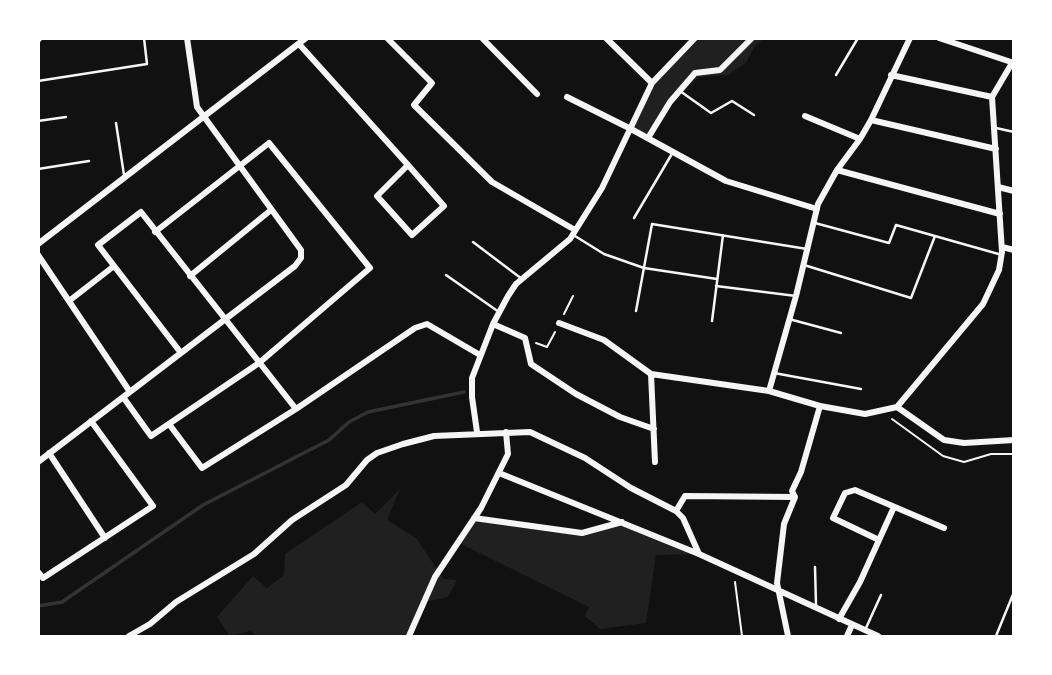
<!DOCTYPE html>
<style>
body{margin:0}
#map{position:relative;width:1052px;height:675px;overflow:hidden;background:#111;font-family:"Roboto Serif",serif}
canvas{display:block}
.frame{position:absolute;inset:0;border:40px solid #fff;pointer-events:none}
</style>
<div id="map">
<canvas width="1052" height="675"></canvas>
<div class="frame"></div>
</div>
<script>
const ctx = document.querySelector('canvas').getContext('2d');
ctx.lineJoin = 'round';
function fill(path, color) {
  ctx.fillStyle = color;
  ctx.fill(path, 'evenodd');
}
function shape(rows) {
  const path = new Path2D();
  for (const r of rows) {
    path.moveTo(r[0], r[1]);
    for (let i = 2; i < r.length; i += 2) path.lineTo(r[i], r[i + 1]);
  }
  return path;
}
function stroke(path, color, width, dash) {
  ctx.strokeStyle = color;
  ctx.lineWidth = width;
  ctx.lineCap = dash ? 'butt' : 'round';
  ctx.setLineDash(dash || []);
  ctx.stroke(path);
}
fill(shape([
 [695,39,763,39,754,47,746,63,728,75,699,77,676,95,648,138,631,129,652,83],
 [400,489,387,520,416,538,444,579,457,580,448,597,424,602,409,636,256,636,250,631,230,636,217,617,253,576,267,588,284,575,285,554,362,502,375,514],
 [474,518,582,533,622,522,699,554,656,555,646,623,600,629,585,616,589,607,457,542]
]), '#202020');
stroke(shape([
 [38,606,62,602,203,505,329,440,349,422,368,412,464,392]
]), '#333', 3.5);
stroke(shape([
 [564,314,573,296],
 [536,343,547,347,555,332],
 [892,419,943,456,964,462,991,454,1014,454],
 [735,582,742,636]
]), '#f5f5f5', 2);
stroke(shape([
 [836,75,858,38],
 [38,81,147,64,144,38],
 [680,91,711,113,732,101,754,115],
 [38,121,66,117],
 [116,123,124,175],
 [996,128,1014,132],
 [38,169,89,161],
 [634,218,673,152],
 [815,223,889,243,896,225,1002,255],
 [575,236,604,254,644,268,717,279],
 [473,242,522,279],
 [804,265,911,298,935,236],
 [446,275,499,312],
 [716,286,796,296],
 [636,311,652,224,807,249],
 [789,319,841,333],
 [712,321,723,235],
 [774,373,861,389],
 [815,567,816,605],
 [866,628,881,595],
 [996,636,1014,592]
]), '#f5f5f5', 2.5);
stroke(shape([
 [387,38,432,83,414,105,492,182,575,230],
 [482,38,537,94],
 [606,38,652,83],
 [939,38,1014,63],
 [299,44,408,165,444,206,412,235,377,196,408,165],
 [891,75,992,97],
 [567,97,631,129,726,181,817,209],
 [805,116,860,139],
 [871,120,996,149],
 [648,138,670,102,695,73,720,70,752,38],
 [837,170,1000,214],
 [998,187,1014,191],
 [38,244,306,38],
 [1002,247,1014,250],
 [38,255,130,392],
 [190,276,271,210],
 [69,301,114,266],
 [559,323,604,340,651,374,769,391,820,406,865,414,897,407,983,304,999,270,1002,252,992,97,1012,63],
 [493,324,525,338,531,364,576,394,620,417,654,429],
 [181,353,98,245,141,212,296,409],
 [651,374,655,462],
 [769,391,796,296,818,204,837,170,860,139,871,120,910,38],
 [123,397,151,436,259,363,370,268,269,143,155,232],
 [897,407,944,440,964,443,1014,440],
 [169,424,202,468,296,409,415,328,427,324,480,355],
 [477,432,472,397,472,378,493,324,508,296,516,284,570,239,602,188,652,83,695,38],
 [49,453,105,538],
 [38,462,295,266,301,258,301,250,197,107,187,38],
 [499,473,699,554,878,636],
 [676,511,685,496,795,497],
 [474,518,582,533,622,522],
 [879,540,833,518,845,493,855,490,944,528],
 [38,572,43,578,153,506,91,421],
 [839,619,860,582,894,507],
 [129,636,150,624,176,602,254,554,292,520,346,485,367,460,377,453,403,444,434,436,530,432,585,458,631,488,676,511,683,518,699,554],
 [409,636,435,577,481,508,508,454,506,432],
 [788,636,777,583,784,524,795,497,792,491,801,472,820,406],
 [847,636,852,625]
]), '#f5f5f5', 6);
stroke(shape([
 [38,39,39,38]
]), '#f5f5f5', 7);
</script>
